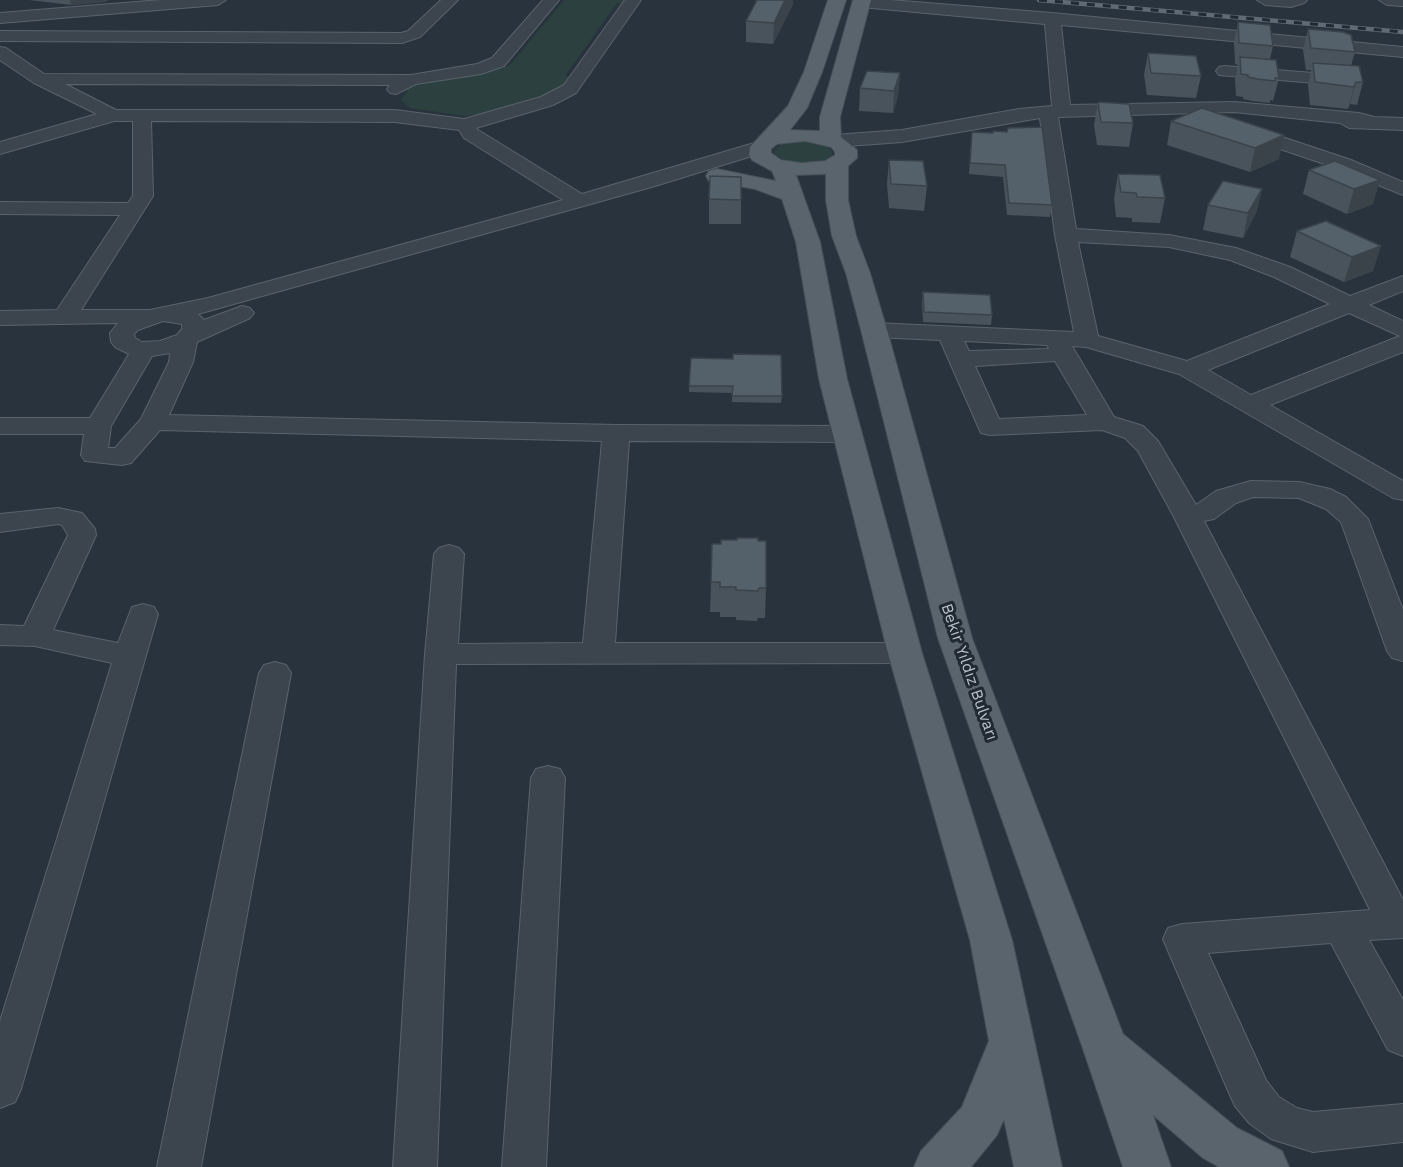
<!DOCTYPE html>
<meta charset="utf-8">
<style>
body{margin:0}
canvas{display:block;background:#28333d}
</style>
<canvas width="1403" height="1167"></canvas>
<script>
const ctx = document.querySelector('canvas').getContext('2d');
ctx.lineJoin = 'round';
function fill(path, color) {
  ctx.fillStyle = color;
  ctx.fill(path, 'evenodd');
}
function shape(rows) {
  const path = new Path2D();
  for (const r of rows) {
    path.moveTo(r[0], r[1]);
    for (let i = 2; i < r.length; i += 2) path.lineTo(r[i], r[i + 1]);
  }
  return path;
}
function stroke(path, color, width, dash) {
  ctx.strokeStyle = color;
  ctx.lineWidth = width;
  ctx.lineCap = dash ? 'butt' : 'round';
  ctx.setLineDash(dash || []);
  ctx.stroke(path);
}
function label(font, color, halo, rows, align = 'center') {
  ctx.font = font + ' "Work Sans",sans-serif';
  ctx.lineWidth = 6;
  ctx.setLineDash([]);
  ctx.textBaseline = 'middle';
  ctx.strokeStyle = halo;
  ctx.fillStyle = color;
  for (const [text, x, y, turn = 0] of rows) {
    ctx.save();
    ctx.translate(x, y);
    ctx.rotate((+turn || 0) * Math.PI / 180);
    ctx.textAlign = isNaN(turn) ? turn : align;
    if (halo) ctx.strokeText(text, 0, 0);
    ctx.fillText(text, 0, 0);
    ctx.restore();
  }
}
fill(shape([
 [564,0,629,0,627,3,617,3,565,76,575,77,564,87,549,96,485,113,465,116,410,108,401,100,410,87,418,83,498,69,510,65],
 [804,141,827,146,832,151,832,156,821,162,809,164,789,162,774,154,775,149,781,144]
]), '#2b403f');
const minor = shape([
 [161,0,226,0,218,5,0,23,0,13,161,0],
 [441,0,458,0,420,37,402,43,0,41,0,31,401,33,408,31,441,0],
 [543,0,559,0,504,66,481,74,416,84,396,94,390,93,387,89,390,85,65,84,116,110,395,110,464,119,541,97,564,85,625,0,641,0,576,93,553,105,476,128,478,130,582,194,761,141,768,143,771,147,768,151,655,186,198,314,204,320,242,306,250,308,254,313,250,318,197,342,193,362,169,415,616,425,848,426,857,428,861,434,857,440,848,442,629,441,615,643,905,643,916,646,921,653,916,660,905,663,456,664,437,1167,393,1167,425,654,434,554,439,548,449,545,459,548,464,554,458,644,583,643,602,441,160,430,131,463,122,465,85,461,81,455,84,434,0,434,0,418,90,418,129,354,115,347,111,342,110,333,118,323,0,325,0,311,57,310,120,215,0,214,0,202,128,203,133,196,133,121,114,121,0,154,0,142,97,114,34,83,0,60,0,47,6,48,44,74,411,75,477,64,492,58,543,0],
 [151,121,395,122,459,130,464,138,563,200,208,298,150,310,81,310,153,196,151,121],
 [163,321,182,324,182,329,177,335,160,341,142,342,135,338,134,334,138,330,163,321],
 [170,353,169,362,141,419,115,448,108,448,111,426,152,356,170,353],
 [855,0,890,0,1052,13,1403,47,1403,57,1061,25,1070,105,1234,102,1359,113,1374,117,1403,118,1403,130,1349,128,1340,123,1234,112,1058,117,1076,229,1169,235,1236,248,1290,267,1350,296,1403,276,1403,291,1369,305,1403,321,1403,352,1270,405,1403,481,1403,500,1393,498,1179,374,1086,347,1072,346,1114,417,1143,426,1158,441,1196,505,1216,491,1251,481,1299,482,1330,489,1346,497,1368,519,1403,610,1403,661,1392,658,1387,651,1341,522,1326,509,1299,498,1253,497,1236,503,1214,519,1204,521,1403,900,1403,938,1369,940,1403,1000,1403,1056,1388,1050,1331,943,1208,953,1266,1080,1279,1097,1297,1108,1313,1112,1403,1104,1403,1142,1313,1152,1271,1139,1249,1123,1235,1106,1229,1093,1163,939,1168,928,1182,924,1370,910,1173,515,1138,451,1125,438,1102,430,990,435,981,433,940,340,874,337,866,335,862,330,866,325,874,323,1074,332,1055,235,1040,118,902,142,834,147,827,145,825,141,827,137,834,135,902,130,1019,109,1052,106,1045,24,861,7,856,5,855,0],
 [1078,242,1169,247,1230,260,1274,277,1330,304,1187,361,1098,336,1078,242],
 [1349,313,1400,336,1251,395,1208,370,1349,313],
 [964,341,1047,345,1049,349,969,351,964,341],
 [1055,361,1087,415,999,419,975,366,1055,361],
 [1257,0,1307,0,1304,3,1291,7,1265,5,1257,0],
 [1379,0,1403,0,1403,6,1387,5,1379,0],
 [1225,66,1351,76,1357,77,1360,81,1357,85,1351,86,1219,75,1216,71,1219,67,1225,66],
 [1243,124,1351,160,1403,182,1403,195,1339,169,1236,134,1234,130,1236,126,1243,124],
 [58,508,82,513,95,529,96,535,53,630,118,643,132,607,143,604,154,607,158,614,21,1089,15,1102,0,1108,0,1021,112,663,35,646,0,645,0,625,24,626,68,535,62,525,58,524,0,532,0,514,58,508],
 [275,662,286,665,291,673,201,1167,157,1167,259,673,264,665,275,662],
 [548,766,560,769,565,778,546,1167,502,1167,531,778,536,769,548,766]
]);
const major = shape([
 [828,0,846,0,822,72,807,108,790,130,820,131,820,117,853,0,871,0,840,117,841,137,857,150,857,158,848,166,848,200,856,236,870,273,887,330,972,638,1123,1034,1237,1128,1282,1151,1289,1167,1219,1167,1203,1158,1153,1115,1171,1167,1123,1167,1082,1046,938,638,861,330,846,273,832,236,826,200,826,174,796,175,820,242,847,379,922,653,1012,940,1062,1167,1014,1167,1004,1119,997,1135,971,1167,914,1167,921,1151,962,1107,989,1041,970,940,888,653,819,379,796,242,782,199,755,189,709,181,706,176,709,171,717,169,776,181,772,171,752,160,749,155,750,147,788,106,804,72,828,0],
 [805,141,831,147,835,152,835,155,825,161,801,163,781,160,771,153,771,149,777,144,805,141]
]);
stroke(minor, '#5a636b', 2);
stroke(major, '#454e57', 2);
fill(minor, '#3c454e');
fill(major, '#5a646d');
const rail = shape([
 [1039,0,1403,32]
]);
stroke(rail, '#5f6a74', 4.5);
stroke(rail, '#212a33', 3, [8]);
fill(shape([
 [29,0,108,0,104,2,71,5],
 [757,0,793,0,793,4,773,44,746,42,746,21],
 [1238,22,1273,46,1270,59,1279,78,1273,101,1270,100,1270,103,1252,101,1243,99,1243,97,1236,96,1235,79,1238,65,1235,64,1234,43],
 [1308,29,1355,52,1351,66,1363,82,1357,105,1350,104,1348,109,1310,105,1308,85,1311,70,1306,70,1303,50],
 [1148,53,1201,76,1196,98,1147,95,1144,75],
 [900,73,898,96,893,113,859,111,860,88],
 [1098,102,1133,123,1129,147,1097,145,1094,125],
 [1202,108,1279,159,1250,172,1167,145,1171,121],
 [972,132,1052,205,1050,217,1007,215,1003,177,969,174],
 [889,160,927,186,924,211,889,208,887,184],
 [1335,161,1373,204,1347,214,1303,194,1309,170],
 [1118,174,1165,198,1160,223,1132,222,1132,218,1116,217,1114,198],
 [741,177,741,224,709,224,709,199],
 [1262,189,1256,213,1243,238,1203,230,1208,205],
 [1326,221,1373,271,1344,282,1290,257,1297,231],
 [923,292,992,315,991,325,923,322,922,302],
 [733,359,782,396,781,403,732,402,732,393,689,392,689,386],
 [758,541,766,588,765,618,758,618,757,621,736,620,736,617,720,617,720,612,710,612,711,582,721,544]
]), '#48535b');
fill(shape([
 [70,0,108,0,104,2,71,5],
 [785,0,793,0,793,4,773,44,774,23],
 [900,73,898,96,893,113,894,91],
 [1356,82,1350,104,1348,109,1354,87],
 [1284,135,1279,159,1250,172,1255,148],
 [1380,180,1373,204,1347,214,1354,189],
 [1262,189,1256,213,1243,238,1248,213],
 [1381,246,1373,271,1344,282,1352,257]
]), '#3b434a');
const building = shape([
 [757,0,785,0,774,23,746,21,757,0],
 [1238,22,1270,25,1273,46,1239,43,1238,22],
 [1308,29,1343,32,1351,35,1355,52,1311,48,1308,29],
 [1148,53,1196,56,1201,76,1151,73,1148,53],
 [1240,57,1276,60,1279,78,1275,78,1275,81,1257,79,1248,77,1248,75,1241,74,1240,57],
 [1313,63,1359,66,1363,82,1356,82,1354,87,1315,82,1313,63],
 [867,71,900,73,894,91,860,88,867,71],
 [1098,102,1129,104,1133,123,1101,122,1098,102],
 [1202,108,1284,135,1255,148,1171,121,1202,108],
 [1042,127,1052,205,1009,203,1005,165,970,163,972,132,993,133,993,131,1007,132,1008,128,1042,127],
 [889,160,923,161,927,186,891,184,889,160],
 [1335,161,1380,180,1354,189,1309,170,1335,161],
 [1118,174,1160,175,1165,198,1137,197,1136,193,1121,192,1118,174],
 [710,176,741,177,741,200,709,199,710,176],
 [1223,181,1262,189,1248,213,1208,205,1223,181],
 [1326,221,1381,246,1352,257,1297,231,1326,221],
 [923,292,990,295,992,315,924,312,923,292],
 [733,354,781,355,782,396,732,396,733,386,689,386,691,358,733,359,733,354],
 [737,538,758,538,758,541,766,541,766,588,759,588,758,591,736,590,736,587,720,587,720,582,711,582,712,544,721,544,721,540,737,540,737,538]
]);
fill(building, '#54606a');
stroke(building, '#3b434a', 1.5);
label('16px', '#b8c0c8', '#212a33', [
 ["Bekir Yıldız Bulvarı",969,672,71]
]);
</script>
